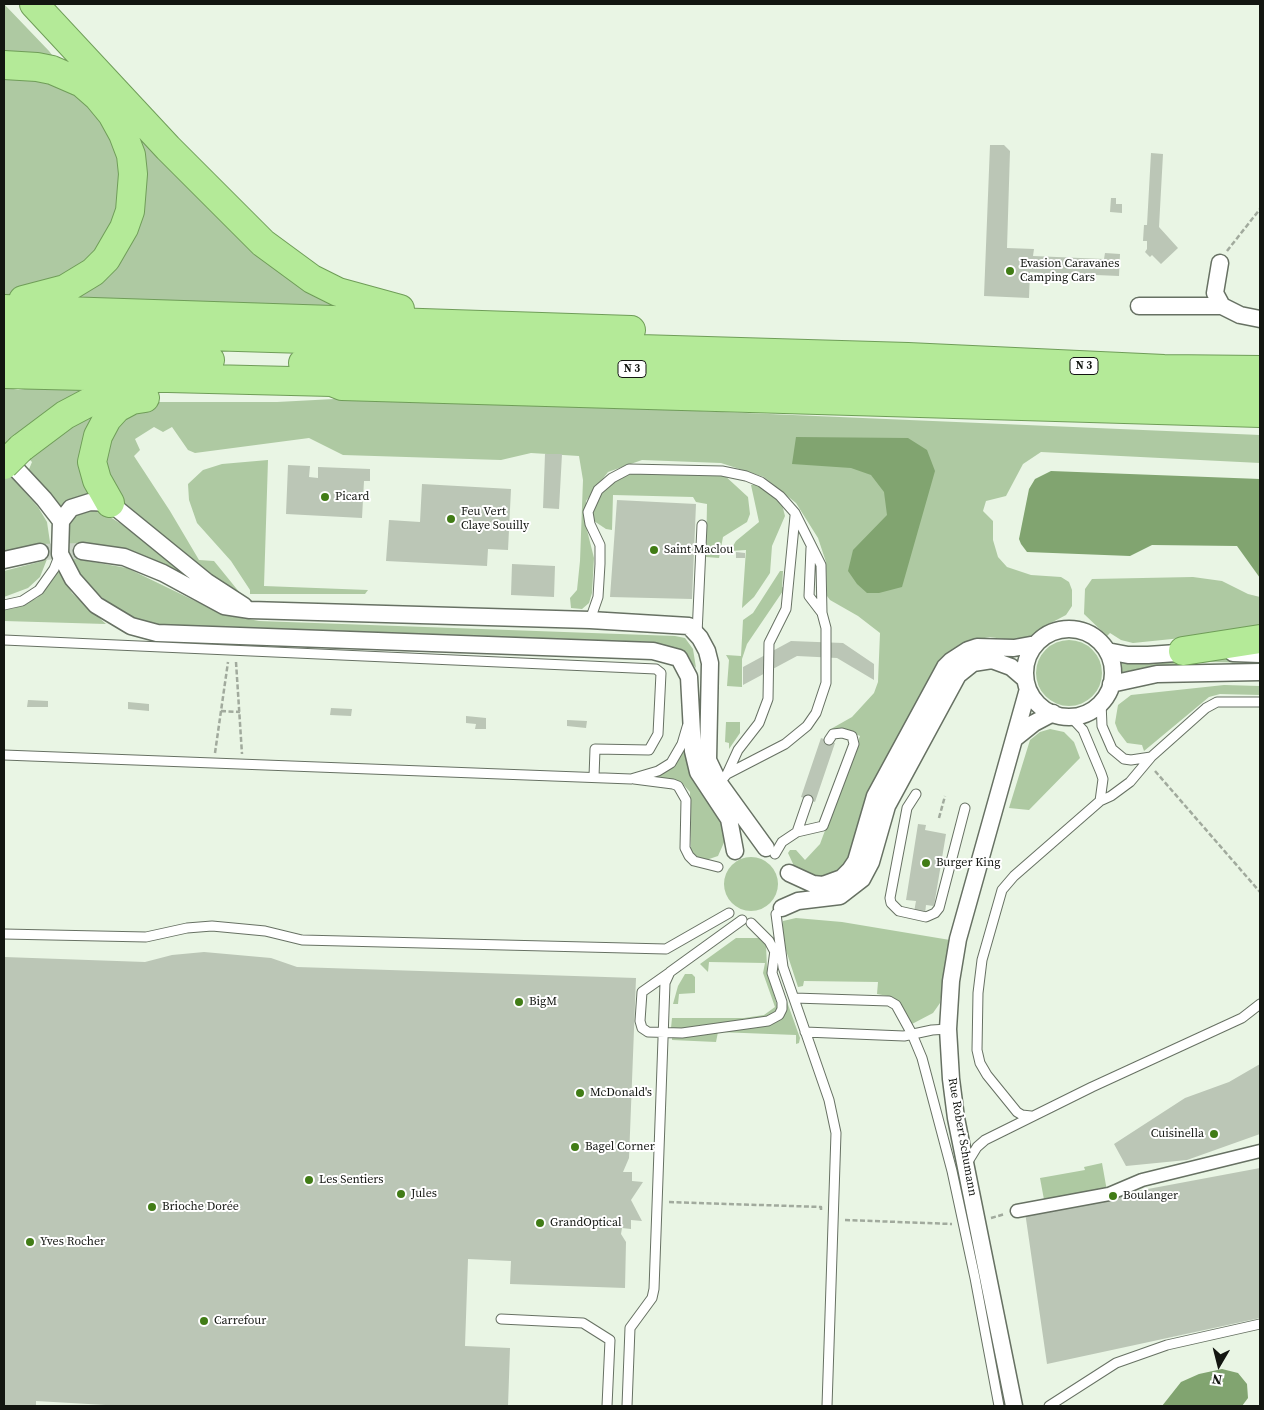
<!DOCTYPE html>
<meta charset="utf-8">
<style>
body{margin:0}
#map{position:relative;width:1264px;height:1410px;overflow:hidden;background:#e9f5e4;font-family:"Source Serif 4",serif}
canvas{display:block}
.frame{position:absolute;inset:0;border:5px solid #131611;pointer-events:none}
.north{position:absolute;left:1194px;top:1340px;width:50px;height:50px;-webkit-text-stroke:4px #fff;paint-order:stroke;rotate:188deg;font-size:14px;font-weight:700;line-height:20px;text-align:center;color:#131611}
.north::after{content:'';display:block;margin:auto;width:18px;height:22px;background:#131611;clip-path:polygon(50% 0,100% 100%,50% 72%,0 100%)}
</style>
<div id="map">
<canvas width="1264" height="1410"></canvas>
<div class="frame"></div>
<div class="north">N</div>
</div>
<script>
const ctx = document.querySelector('canvas').getContext('2d');
ctx.lineJoin = 'round';
function fill(path, color) {
  ctx.fillStyle = color;
  ctx.fill(path, 'evenodd');
}
function shape(rows) {
  const path = new Path2D();
  for (const r of rows) {
    if (r.length === 3) {
      path.moveTo(r[0] + r[2], r[1]);
      path.arc(r[0], r[1], r[2], 0, 2 * Math.PI);
      continue;
    }
    path.moveTo(r[0], r[1]);
    for (let i = 2; i < r.length; i += 2) path.lineTo(r[i], r[i + 1]);
  }
  return path;
}
function stroke(path, color, width, dash) {
  ctx.strokeStyle = color;
  ctx.lineWidth = width;
  ctx.lineCap = dash ? 'butt' : 'round';
  ctx.setLineDash(dash || []);
  ctx.stroke(path);
}
function label(font, color, halo, rows, align = 'center') {
  ctx.font = font + ' "Source Serif 4",serif';
  ctx.lineWidth = 4;
  ctx.setLineDash([]);
  ctx.textBaseline = 'middle';
  ctx.strokeStyle = halo;
  ctx.fillStyle = color;
  for (const [text, x, y, turn = 0] of rows) {
    ctx.save();
    ctx.translate(x, y);
    ctx.rotate((+turn || 0) * Math.PI / 180);
    ctx.textAlign = isNaN(turn) ? turn : align;
    if (halo) ctx.strokeText(text, 0, 0);
    ctx.fillText(text, 0, 0);
    ctx.restore();
  }
}
fill(shape([
 [4,4,49,51,59,64,4,58],
 [27,72,95,104,126,173,110,239,66,282,19,295,4,295,4,73],
 [129,125,363,313,61,300,123,248],
 [59,384,95,385,4,450,4,387,18,390],
 [372,397,1260,435,1260,463,1041,452,1023,464,1006,496,986,501,983,511,993,521,993,540,998,557,1007,567,1031,575,1061,577,1069,582,1072,590,1072,606,1066,615,1043,627,1030,637,1016,641,990,637,968,641,953,649,940,661,865,801,848,859,836,873,817,877,794,866,788,853,790,850,796,850,805,860,820,844,860,736,842,728,829,730,852,717,874,693,878,682,880,633,858,616,830,600,827,596,826,562,818,538,796,503,764,477,721,463,642,460,608,472,586,501,586,526,594,558,592,593,589,603,582,609,571,608,570,598,577,590,580,561,583,480,579,456,531,453,501,460,343,455,309,438,195,453,188,450,172,427,163,432,154,427,135,439,140,450,134,456,170,511,199,560,214,561,240,593,223,586,114,498,102,446,117,420,155,402,277,402],
 [103,408,99,497,59,513,27,474,32,462,28,458,50,431],
 [268,460,264,586,368,590,365,594,250,594,250,590,231,561,197,523,189,500,188,484,203,470,222,464],
 [6,471,38,507,47,522,51,549,40,577,28,588,4,597,4,571,43,561,42,544,4,551,4,473],
 [636,472,723,474,748,497,750,514,747,522,723,537,719,558,706,557,707,504,696,502,693,497,613,495,612,530,606,529,591,519,596,499,612,482],
 [756,484,782,504,785,516,772,546,770,573,754,597,742,608,746,550,730,551,736,541,759,522,751,485],
 [96,508,129,529,203,586,88,544,76,545,76,559,127,568,222,614,259,621,675,636,685,638,693,649,696,668,678,649,654,642,151,625,132,618,109,603,95,592,76,569,65,531,69,517],
 [58,568,72,593,106,624,4,621,4,610,15,608,37,598,55,576],
 [780,571,783,571,782,587,785,588,747,644,742,659,742,687,727,686,729,660,726,655,741,656,743,620,753,613],
 [1193,577,1222,581,1248,594,1260,597,1260,630,1133,643,1121,640,1110,633,1107,636,1084,614,1085,589,1092,579],
 [1069,673,33],
 [1209,658,1260,658,1260,663,1210,662,1163,666,1122,672,1121,663,1134,664],
 [1224,685,1260,686,1260,695,1220,694,1209,697,1144,751,1142,745,1127,743,1118,731,1115,723,1118,705,1131,695],
 [726,722,740,722,740,733,729,749,729,743,725,742],
 [1050,729,1064,732,1074,742,1080,758,1029,810,1009,808,1030,740,1040,732],
 [686,743,726,821,726,838,718,856,706,860,695,857,691,850,690,792,682,783,668,778,648,779],
 [751,884,27],
 [796,918,842,922,950,940,940,1003,933,1013,912,1024,893,997,877,994,878,982,804,981,803,986,798,987,780,932,783,921],
 [736,938,761,938,766,945,767,968,778,1009,773,1014,763,1018,683,1029,671,1028,672,1018,744,1018,764,1015,775,1007,763,973,765,963,709,962,708,972,700,964],
 [776,971,800,1038,799,1043,796,1044,796,1035,718,1032,716,1042,672,1040,672,1035,755,1027,777,1021,782,1017],
 [685,974,692,974,695,977,695,993,679,994,678,1004,673,1004,678,986],
 [1102,1163,1107,1191,1045,1205,1040,1178,1085,1170,1084,1167]
]), '#aec9a2');
fill(shape([
 [796,437,908,438,927,450,935,471,902,587,879,593,867,593,857,584,848,571,853,550,887,515,884,492,871,475,851,468,792,464],
 [1051,471,1260,479,1260,578,1237,546,1152,545,1130,556,1027,552,1021,544,1019,539,1029,489,1035,479],
 [1222,1369,1238,1373,1247,1384,1248,1398,1242,1406,1162,1406,1181,1382,1199,1374]
]), '#81a470');
fill(shape([
 [990,145,1004,145,1010,151,1007,248,1034,249,1033,256,1104,259,1105,253,1120,254,1119,276,1050,273,1050,276,1043,276,1043,273,1030,272,1029,298,984,296],
 [1151,153,1163,154,1159,227,1178,248,1161,264,1152,255,1150,257,1145,252,1147,249,1147,241,1143,241,1144,225,1147,225],
 [1111,198,1116,198,1116,204,1122,204,1122,213,1110,212],
 [545,454,562,454,559,509,543,508],
 [288,465,310,466,309,477,318,478,318,467,370,469,370,481,364,481,362,518,286,514],
 [422,484,511,489,508,550,488,549,487,566,386,561,389,520,420,522],
 [617,500,696,504,692,599,610,597],
 [736,552,745,553,745,558,736,558],
 [512,564,555,566,554,597,511,595],
 [791,641,843,643,874,664,874,680,837,658,797,656,743,685,743,667],
 [28,700,48,701,48,707,27,707],
 [128,702,149,704,149,711,128,709],
 [331,708,352,709,351,716,330,715],
 [466,716,486,718,486,729,475,729,476,724,466,723],
 [567,720,587,721,586,728,567,726],
 [821,738,835,743,815,802,801,797],
 [918,824,926,825,925,830,946,834,934,906,926,905,925,914,914,912,916,901,906,900],
 [204,952,271,958,297,967,636,978,629,1158,623,1172,632,1172,632,1181,643,1182,631,1200,642,1221,631,1220,631,1229,622,1228,621,1234,626,1242,625,1288,510,1284,511,1261,468,1259,465,1346,510,1348,508,1406,123,1406,36,1401,36,1406,4,1406,4,957,145,962,172,955],
 [1260,1064,1260,1134,1187,1160,1126,1166,1114,1144,1185,1098,1229,1082],
 [1260,1168,1260,1318,1047,1364,1025,1212]
]), '#bbc6b6');
stroke(shape([
 [40,552,82,551]
]), '#c9d4c4', 16, [16, 8]);
const service = shape([
 [811,548,809,596,822,613],
 [4,605,22,601,39,590,54,569,60,554],
 [590,620,598,597,600,564,600,545,590,524,588,512,598,490,612,478,629,469,722,471,746,476,761,482,780,496,795,513,821,565,822,613,826,628,826,683,816,713,807,726,785,744,727,774,719,783],
 [697,634,702,525],
 [4,640,656,669,661,673,658,734,649,750,595,749,594,777],
 [1101,702,1102,726,1112,749,1124,759,1131,760,1151,757],
 [1070,716,1083,730,1101,773,1103,779,1100,801],
 [4,755,631,779,658,771,671,763,682,744,687,727],
 [727,774,738,750,759,723,768,699,769,643,786,609,795,516],
 [634,779,673,784,678,786,686,800,685,848,689,856,694,861,718,867],
 [916,794,907,808,890,898,891,903,899,911,926,917,935,913,939,908,965,808],
 [797,832,808,800],
 [775,854,782,842,797,832,823,826,854,744,852,736,842,733,833,734,829,740],
 [776,914,783,967,829,1100,836,1133,827,1406],
 [751,923,769,941,777,956],
 [4,934,146,937,187,928,212,926,265,931,302,940,666,949,729,913],
 [669,973,642,992,640,1021,642,1028,648,1032,682,1033,768,1021,779,1015,782,1009,782,1002,772,973,775,950],
 [794,998,889,1001,896,1005,912,1034,922,1058,952,1171,975,1278,999,1406],
 [805,1032,904,1036,932,1030,948,1029],
 [1031,1116,1022,1115,1017,1112,987,1075,980,1063,977,1050,978,993,982,960,1002,890,1014,876,1100,801,1111,796,1130,782,1151,757,1206,708,1217,702,1260,702],
 [966,1165,977,1147,985,1140,1092,1087,1242,1018,1260,1004],
 [501,1319,583,1323,610,1340,607,1406],
 [627,1406,630,1328,652,1298,654,1289,665,983,670,972,742,920],
 [1049,1406,1116,1363,1167,1345,1260,1324]
]);
const pedestrian = shape([
 [1017,1211,1109,1194,1142,1180,1260,1151]
]);
const minor = shape([
 [1220,263,1215,293,1222,306,1240,315,1260,319],
 [1139,306,1222,306],
 [4,456,44,499,61,521,60,554,73,579,96,605,131,626,157,633,653,651,679,658,689,677,693,751,698,772,729,819,735,851],
 [61,521,71,508,90,502,110,503,207,582,244,606],
 [82,551,124,557,163,573,224,606,250,610,590,620,689,626,700,638,707,651,710,663,708,760,719,783,766,848],
 [4,560,40,552],
 [1069,673,44],
 [1107,651,1128,655,1148,655,1191,652],
 [1233,653,1260,654],
 [1111,684,1157,674,1260,672],
 [1014,739,1034,723,1053,713],
 [789,873,813,884,823,885,842,878,850,870,856,861,875,796,945,667,951,661,968,650,977,647,1014,648,1036,644],
 [782,908,798,901,840,896,862,879,871,862,887,806,958,675,973,663,992,660,1011,667,1025,679],
 [1014,1406,956,1118,951,1079,948,1029,951,981,958,939,1028,689]
]);
const trunk = shape([
 [34,4,168,148,263,243,312,279,338,292,400,309],
 [4,65,37,67,52,70,82,83,98,97,112,114,123,134,131,155,133,174,130,211,124,228,106,259,93,272,65,289,23,300],
 [4,309,631,330],
 [4,330,908,357,1164,369,1260,370],
 [4,353,210,360],
 [303,363,642,369,1260,392],
 [4,374,332,382,342,386,1260,413],
 [21,448,65,415,101,396,138,388],
 [110,503,97,480,92,462,98,436,107,419,117,408,132,400,145,398],
 [1183,651,1260,639]
]);
stroke(service, '#677163', 11);
stroke(pedestrian, '#677163', 15);
stroke(minor, '#677163', 19);
stroke(trunk, '#6f9d58', 30);
stroke(shape([
 [1227,251,1260,209],
 [236,662,242,754],
 [221,711,240,712],
 [215,753,228,662],
 [1155,771,1260,892],
 [939,818,945,796],
 [669,1202,821,1207,821,1210],
 [991,1218,1005,1214],
 [845,1220,952,1224]
]), '#a1aa9d', 2.5, [5, 2.5]);
stroke(service, '#fff', 9);
stroke(pedestrian, '#fff', 12);
stroke(minor, '#fff', 16);
stroke(trunk, '#b4ea98', 28);
const trunkBridge = shape([
 [4,465,21,448]
]);
stroke(trunkBridge, '#6f9d58', 30, []);
stroke(trunkBridge, '#b4ea98', 28);
for (const [x, y, r, color] of [
 [1010,271,5,"#417c16"],
 [325,497,5,"#417c16"],
 [451,519,5,"#417c16"],
 [654,550,5,"#417c16"],
 [926,863,5,"#417c16"],
 [519,1002,5,"#417c16"],
 [580,1093,5,"#417c16"],
 [1214,1134,5,"#417c16"],
 [575,1147,5,"#417c16"],
 [309,1180,5,"#417c16"],
 [401,1194,5,"#417c16"],
 [1113,1196,5,"#417c16"],
 [152,1207,5,"#417c16"],
 [540,1223,5,"#417c16"],
 [30,1242,5,"#417c16"],
 [204,1321,5,"#417c16"]
]) {
  const dot = new Path2D();
  dot.arc(x, y, r, 0, 2 * Math.PI);
  ctx.fillStyle = color;
  ctx.fill(dot);
  stroke(dot, '#fff', 2);
}
for (const [x, y, w] of [
 [1084,366,28],
 [632,369,28]
]) {
  const box = new Path2D();
  box.roundRect(x - w / 2, y - 8.5, w, 17, 4);
  ctx.fillStyle = '#fff';
  ctx.fill(box);
  stroke(box, '#131611', 1);
}
label('bold 11px', '#131611', null, [
 ["N 3",1084,366],
 ["N 3",632,369]
]);
label('12px', '#131611', '#fff', [
 ["Evasion Caravanes",1020,264],
 ["Camping Cars",1020,278],
 ["Picard",335,497],
 ["Feu Vert",461,512],
 ["Claye Souilly",461,526],
 ["Saint Maclou",664,550],
 ["Burger King",936,863],
 ["BigM",529,1002],
 ["McDonald's",590,1093],
 ["Cuisinella",1204,1134,"right"],
 ["Bagel Corner",585,1147],
 ["Les Sentiers",319,1180],
 ["Jules",411,1194],
 ["Boulanger",1123,1196],
 ["Brioche Dorée",162,1207],
 ["GrandOptical",550,1223],
 ["Yves Rocher",40,1242],
 ["Carrefour",214,1321]
], 'left');
label('12px', '#131611', '#fff', [
 ["Rue Robert Schumann",962,1137,80]
]);
</script>
